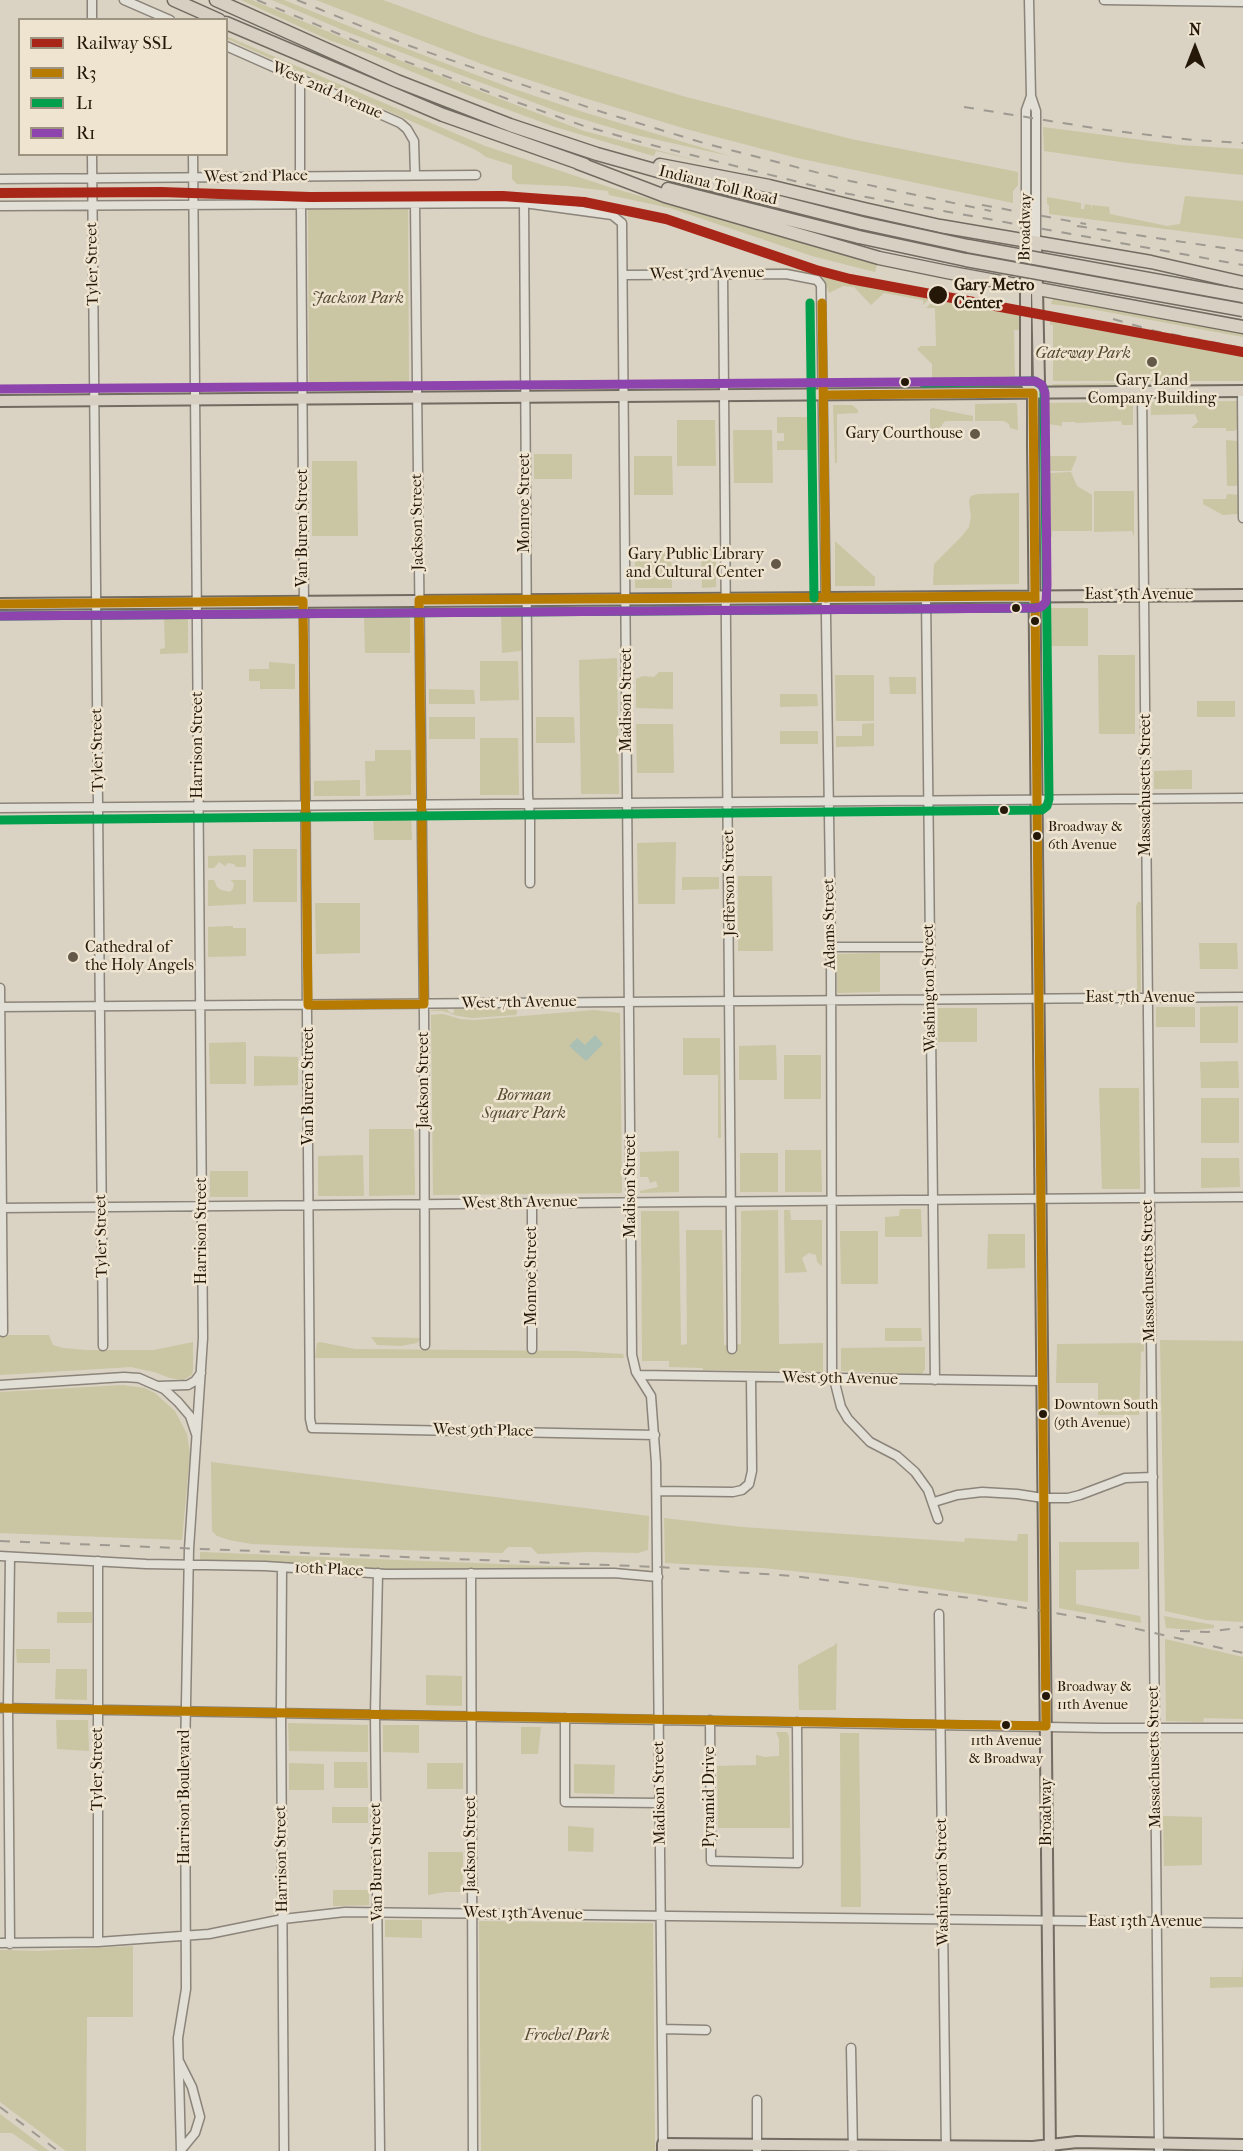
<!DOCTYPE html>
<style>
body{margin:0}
#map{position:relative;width:1243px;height:2151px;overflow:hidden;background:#dad2c2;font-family:"IM FELL French Canon",serif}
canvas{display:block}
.legend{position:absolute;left:18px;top:18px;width:210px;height:138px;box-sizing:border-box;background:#eee4d0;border:2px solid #9e9280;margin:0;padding:8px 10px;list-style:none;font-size:18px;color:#251808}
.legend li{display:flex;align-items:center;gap:12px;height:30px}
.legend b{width:30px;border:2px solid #9e9280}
.north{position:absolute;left:1165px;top:18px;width:60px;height:60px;-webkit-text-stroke:4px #eee4d0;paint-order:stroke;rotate:0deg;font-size:16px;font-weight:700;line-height:24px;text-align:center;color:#251808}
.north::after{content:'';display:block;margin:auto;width:21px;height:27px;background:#251808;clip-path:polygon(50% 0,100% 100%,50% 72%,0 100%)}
</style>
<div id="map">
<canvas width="1243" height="2151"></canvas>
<ul class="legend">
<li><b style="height:8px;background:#a82618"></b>Railway SSL</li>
<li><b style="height:8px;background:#b87b02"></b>R3</li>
<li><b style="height:8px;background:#029f4d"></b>L1</li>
<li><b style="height:8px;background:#8e44ad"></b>R1</li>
</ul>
<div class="north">N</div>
</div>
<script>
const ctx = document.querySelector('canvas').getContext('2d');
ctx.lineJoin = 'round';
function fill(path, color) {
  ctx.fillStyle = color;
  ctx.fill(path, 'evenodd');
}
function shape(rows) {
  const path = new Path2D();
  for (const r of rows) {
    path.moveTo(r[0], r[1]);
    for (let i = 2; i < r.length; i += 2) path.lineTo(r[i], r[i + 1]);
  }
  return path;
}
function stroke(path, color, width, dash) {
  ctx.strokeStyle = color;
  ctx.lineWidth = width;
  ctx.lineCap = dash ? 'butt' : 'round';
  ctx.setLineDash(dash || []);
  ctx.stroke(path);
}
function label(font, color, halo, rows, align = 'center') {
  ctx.font = font + ' "IM FELL French Canon",serif';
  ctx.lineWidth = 5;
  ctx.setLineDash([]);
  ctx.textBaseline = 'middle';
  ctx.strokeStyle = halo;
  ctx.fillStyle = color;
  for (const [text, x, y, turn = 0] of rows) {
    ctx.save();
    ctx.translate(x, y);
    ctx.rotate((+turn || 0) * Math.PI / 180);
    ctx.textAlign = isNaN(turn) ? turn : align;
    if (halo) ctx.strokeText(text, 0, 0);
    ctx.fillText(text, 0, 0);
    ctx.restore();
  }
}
fill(shape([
 [241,0,252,0,362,46,584,131,703,162,656,151,654,156,650,155,555,127,468,95,372,55,329,40],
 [272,0,284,0,386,41,511,88,583,112,730,156,636,135,559,112,350,33],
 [316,0,383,0,479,35,686,97,851,139,1018,172,1018,185,1013,191,1013,203,797,158,686,129,578,96,487,66],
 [226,36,485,146,609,187,877,265,875,272,812,256,670,208,609,195,608,191,567,186,517,184,512,179,512,165,486,157,476,150,227,39],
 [1043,127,1180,145,1243,149,1243,175,1128,163,1044,151],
 [1185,196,1243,201,1243,239,1049,214,1049,205,1047,204,1047,197,1081,203,1081,209,1084,209,1085,204,1091,205,1091,211,1092,205,1109,207,1110,214,1167,226,1180,224],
 [408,208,409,390,309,391,308,209],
 [789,268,853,283,929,299,923,305,923,300,884,293,871,305,854,287,843,286,829,293,825,282,821,278,789,270,668,271,667,269],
 [1054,296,1243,331,1243,337,1091,309,1051,304],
 [934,300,1019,315,1019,330,1014,330,1015,382,932,382,932,364,917,349,921,346,936,346,935,308,926,308],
 [1050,321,1243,356,1243,381,1053,381,1053,325,1050,325],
 [1133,383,1135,384,1237,384,1051,387,1053,384],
 [1237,401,1237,429,1235,431,1226,431,1226,428,1191,428,1198,422,1195,414,1151,415,1151,402],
 [1133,402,1133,425,1122,425,1121,421,1076,423,1075,422,1062,422,1062,426,1048,424,1048,403],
 [1016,403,1017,405,1018,430,1010,428,1009,424,1004,421,975,421,975,404],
 [833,405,852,405,858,410,858,413,837,414,837,463,835,463],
 [932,408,973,416,973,421,945,421,939,429,930,429,930,410],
 [777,417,815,417,816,450,777,450,777,441,784,441,784,433,777,433],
 [677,420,715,420,716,466,677,466],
 [733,430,772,430,773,483,734,483],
 [1226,440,1237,441,1238,484,1236,486,1227,486],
 [534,454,572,454,572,479,534,479],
 [634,456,672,456,673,495,634,495],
 [1049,456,1075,456,1077,457,1071,471,1049,471],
 [312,461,357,461,358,536,312,536],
 [1071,472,1077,486,1092,495,1092,531,1052,531,1052,537,1049,537,1049,473],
 [1094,491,1134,491,1134,537,1132,531,1094,532],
 [1019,493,1019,584,933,585,934,564,962,536,969,527,971,517,969,501,971,496,978,494],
 [1227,494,1238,495,1238,514,1223,515,1203,504,1203,499,1226,499],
 [835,541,875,577,875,586,835,586],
 [701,549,716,549,716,587,702,588],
 [635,550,671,550,672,588,635,588],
 [1050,608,1088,608,1088,646,1050,646],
 [501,613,522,613,522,649,520,651,502,653],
 [364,614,410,614,410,653,365,653],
 [164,616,188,616,188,653,160,654,160,649,165,648],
 [1098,655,1135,655,1135,734,1099,734],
 [617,658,619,794,581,794,579,660],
 [480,661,518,661,519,700,480,701],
 [269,662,295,664,295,689,260,689,260,681,249,681,249,669,269,669],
 [659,672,673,672,673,709,636,708,636,679,643,676,654,677],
 [835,675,874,675,874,721,836,721],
 [889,677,916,677,916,694,890,694],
 [429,689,474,690,475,704,429,704],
 [780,694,817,694,818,706,780,707],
 [1197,701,1235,701,1235,717,1197,717],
 [429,717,475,717,475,739,429,739],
 [536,717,574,717,575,743,536,743],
 [874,723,874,746,836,747,836,736,862,736,862,724],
 [636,724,673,724,674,773,637,773],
 [780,731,818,731,818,744,780,744],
 [480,738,518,738,519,795,480,795],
 [375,750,411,750,411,795,366,796,365,761,375,761],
 [1192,770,1192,789,1154,789,1154,771],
 [360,780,360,796,314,796,314,781],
 [373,814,411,814,412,840,374,840],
 [676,842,675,904,638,904,637,843],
 [253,849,297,849,297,902,253,902],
 [246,855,246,867,236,867,234,864,228,863,225,866,219,862,214,868,208,868,208,856],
 [738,876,772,876,773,951,738,951],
 [682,877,719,877,719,889,682,890],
 [208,880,214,880,217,887,221,890,230,892,233,889,234,883,230,880,246,880,246,904,208,906],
 [1138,902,1141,902,1141,991,1135,993,1102,994,1099,991,1137,990,1136,906],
 [315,903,360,903,360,953,316,954],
 [233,926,233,928,246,928,246,956,208,957,208,927],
 [1199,943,1237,943,1238,969,1200,969],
 [880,953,880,992,837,993,837,954],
 [1238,1006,1238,1043,1200,1043,1200,1007],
 [1156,1007,1195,1007,1195,1027,1156,1027],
 [938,1008,977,1008,977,1042,938,1042],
 [447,1009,450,1013,454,1013,454,1009,517,1009,517,1012,516,1015,472,1018,458,1016,443,1011,431,1011,431,1010],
 [594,1010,620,1013,622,1193,433,1195,431,1015,443,1014,460,1019,475,1020],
 [683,1038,720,1038,721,1138,718,1138,718,1075,683,1075],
 [246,1042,246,1084,210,1084,209,1043],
 [776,1045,777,1080,739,1080,739,1046],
 [784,1055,821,1055,821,1099,784,1099],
 [254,1056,298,1057,298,1085,254,1086],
 [1238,1061,1239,1088,1201,1088,1200,1062],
 [1099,1088,1139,1088,1140,1189,1102,1189],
 [1201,1098,1239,1098,1239,1143,1201,1143],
 [369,1129,414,1129,415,1195,369,1196],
 [785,1150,821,1150,822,1192,785,1192],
 [679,1151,679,1192,640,1193,640,1191,658,1187,656,1181,650,1183,648,1177,640,1177,640,1152],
 [740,1153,778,1153,778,1192,740,1192],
 [363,1155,364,1196,318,1196,318,1156],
 [1201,1158,1239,1158,1240,1187,1201,1188],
 [210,1171,248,1171,248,1197,210,1197],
 [900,1209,921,1209,922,1237,885,1237,885,1217,899,1216],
 [778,1210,779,1344,823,1343,823,1372,703,1370,703,1368,669,1367,669,1361,642,1361,641,1211,679,1211,681,1345,687,1344,686,1230,722,1230,724,1345,741,1344,741,1211],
 [784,1210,790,1210,791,1220,822,1220,822,1266,817,1262,816,1255,809,1253,802,1258,807,1272,785,1273],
 [840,1231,878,1231,878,1284,841,1284],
 [988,1234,1025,1234,1025,1268,987,1269],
 [885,1328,921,1328,922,1341,885,1341],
 [0,1335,49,1335,53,1345,63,1348,86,1350,154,1350,193,1342,193,1370,192,1375,183,1380,170,1378,154,1372,131,1367,0,1375],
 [371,1337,421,1338,417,1343,401,1346,377,1345],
 [1160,1340,1243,1341,1243,1622,1206,1620,1165,1611],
 [320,1342,355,1349,575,1351,623,1354,624,1358,315,1358,317,1343],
 [1144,1343,1144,1351,1141,1352,1139,1415,1098,1415,1098,1383,1056,1383,1057,1344],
 [925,1347,925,1369,922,1374,841,1371,841,1348],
 [123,1385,145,1388,155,1393,175,1411,187,1434,190,1454,182,1540,0,1533,0,1392],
 [211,1462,649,1516,648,1550,638,1553,589,1552,538,1554,531,1547,508,1547,502,1553,429,1551,252,1544,229,1540,217,1536,212,1531],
 [664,1518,742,1527,964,1542,965,1538,1017,1541,1018,1534,1028,1534,1028,1602,852,1577,763,1568,665,1563],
 [1059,1542,1139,1542,1139,1569,1076,1570,1076,1604,1140,1616,1141,1623,1059,1608],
 [200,1552,649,1570,649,1573,391,1572,200,1563],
 [57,1612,92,1612,92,1623,57,1623],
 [1164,1616,1214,1625,1214,1628,1194,1630,1166,1628],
 [1165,1639,1243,1657,1243,1719,1204,1718,1203,1722,1166,1721],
 [837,1642,836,1710,799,1710,798,1665,835,1645],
 [16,1649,50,1649,50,1663,17,1663],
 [56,1669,87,1669,87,1700,55,1699],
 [426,1675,462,1676,462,1706,426,1705],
 [56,1720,88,1720,89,1751,57,1749],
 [288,1723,368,1725,368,1752,289,1751],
 [383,1725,419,1725,419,1753,383,1752],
 [521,1727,541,1727,538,1754,521,1754],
 [776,1732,787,1732,789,1737,790,1828,718,1828,717,1766,756,1765,756,1755,765,1757,779,1756,779,1739],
 [840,1733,859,1733,861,1907,841,1907],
 [334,1762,367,1762,368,1788,334,1788],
 [289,1763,324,1764,324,1790,289,1790],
 [427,1763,463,1763,463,1789,427,1789],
 [574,1764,615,1765,614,1794,574,1793],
 [332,1807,368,1807,368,1823,332,1823],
 [1163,1816,1202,1817,1202,1865,1164,1866],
 [568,1826,594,1828,593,1852,568,1851],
 [428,1852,463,1852,463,1892,445,1892,428,1895],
 [333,1890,369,1890,369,1905,333,1906],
 [385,1920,422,1920,422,1938,385,1937],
 [479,1921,653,1923,655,2151,481,2151],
 [133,1946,133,2017,87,2017,86,2151,66,2151,0,2102,0,1950,40,1951],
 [1243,1959,1243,1987,1210,1988,1210,1977,1242,1977],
 [0,2114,49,2151,38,2151,12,2133,0,2133]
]), '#cac5a3');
fill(shape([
 [595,1035,603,1044,586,1061,569,1046,577,1038,585,1045]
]), '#aac0b5');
const minor = shape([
 [92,0,92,20],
 [124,0,170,20],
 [1029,0,1031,96,1036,111,1036,242],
 [1104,0,1243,2],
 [226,46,400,123,407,129,414,141,415,175],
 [300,79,300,176],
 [92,154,103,1346],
 [0,179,476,175],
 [415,203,424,1015,425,1345],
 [524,203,528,795,530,816,530,883],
 [301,204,310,1419,312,1428,655,1435],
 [0,206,524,203,612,215,622,223,632,1355,636,1372,651,1396,656,1463,663,2144],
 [1026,240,1026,110,1031,96],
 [723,274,732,1349],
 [624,275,786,274,817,280,821,285,831,947,832,1371,841,1407,848,1419,870,1442,897,1456,915,1472,928,1490,938,1519],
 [1242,391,1243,518],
 [1142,392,1159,2151],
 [926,597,935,1380],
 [0,808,1243,798],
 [831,947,930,947],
 [0,988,3,1332],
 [0,1007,1243,997],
 [0,1208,1243,1197],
 [532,1349,532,1203],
 [638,1375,1042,1381],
 [0,1385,124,1377,139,1378,164,1389,178,1402,190,1416,196,1434],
 [159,1386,188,1385,195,1381,201,1373],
 [657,1491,733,1492,742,1490,749,1484,752,1471,751,1377],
 [934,1502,957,1495,982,1492,1017,1494,1043,1498,1068,1498,1080,1495,1125,1478,1153,1477],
 [0,1556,146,1564,265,1566,386,1574,614,1573,658,1577],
 [10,1557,8,1708,10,1944],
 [98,1561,98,1942],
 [282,1568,281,1713,284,2151],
 [378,1573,375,1715,380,2151],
 [471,1573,473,2151],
 [939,1614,946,2151],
 [0,1708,1103,1728,1243,1728],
 [565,1718,565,1802,660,1803],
 [710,1720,711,1861,798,1863,797,1722],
 [0,1943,98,1942,209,1934,283,1919,345,1912,1243,1923],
 [662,2029,706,2030],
 [851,2048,853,2151],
 [179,2061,192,2087,200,2117,195,2133,181,2150],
 [181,2151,178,2038,186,1989,185,1755,189,1549,203,1338,193,154],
 [757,2151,757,2100]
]);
const major = shape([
 [1026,240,1026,383,1033,393],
 [1036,242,1039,383,1033,393,1033,445,1050,2151],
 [0,401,1243,391],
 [0,604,1243,595],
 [663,2151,663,2144,1033,2147,1077,2142,1243,2145]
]);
const highway = shape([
 [174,0,219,20],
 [216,0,397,81,510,125,597,154,665,173,862,223],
 [226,23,443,115,585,165],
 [578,163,665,196,879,258,947,272,1243,327],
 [660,165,769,186,864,209,940,226,1151,262,1243,283],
 [668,189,859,237]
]);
stroke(minor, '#8b847a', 11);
stroke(major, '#726b61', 14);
stroke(highway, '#726b61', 15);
stroke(minor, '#e2dfd6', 8);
stroke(major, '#d7cfc1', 10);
stroke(highway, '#d7cfc1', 12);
stroke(shape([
 [257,0,399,59,505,98,584,126,648,144,838,192,1243,265],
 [297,0,410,46,602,112,707,144,850,181,991,211],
 [964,107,1106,130,1193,140,1243,143],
 [982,205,1086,224],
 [1077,226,1243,251],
 [1113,319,1155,331,1243,348],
 [0,1541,658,1567,794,1576,969,1598,1106,1622,1243,1653],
 [1180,1631,1208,1632,1243,1627],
 [0,2107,58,2151]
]), '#9e9a92', 2, [10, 10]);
const highwayBridge = shape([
 [862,223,968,246,1243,296],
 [859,237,966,260,1243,310]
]);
stroke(highwayBridge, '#726b61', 15, []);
stroke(highwayBridge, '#d7cfc1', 12);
stroke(shape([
 [822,303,826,598],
 [0,604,303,601,308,1005,315,1005,424,1004,419,600,1035,596],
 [0,1708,1046,1726,1033,393,824,395]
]), '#b87b02', 9);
stroke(shape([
 [810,303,814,598],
 [0,616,1035,608],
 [0,820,1042,810,1047,806,1049,799,1044,389,1040,384,1034,381,923,383]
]), '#029f4d', 9);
stroke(shape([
 [0,389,1035,381,1042,385,1045,393,1047,585,1046,602,1041,607,1035,608,0,616]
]), '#8e44ad', 9);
stroke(shape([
 [0,193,161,192,310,197,503,196,584,202,666,219,816,270,850,279,1243,352]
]), '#a82618', 10);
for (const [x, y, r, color] of [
 [938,295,10,"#251808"],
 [1152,362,6,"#645949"],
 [905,382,5,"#251808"],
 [975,434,6,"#645949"],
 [776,564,6,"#645949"],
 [1016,608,5,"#251808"],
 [1035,621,5,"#251808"],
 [1004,810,5,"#251808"],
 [1037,836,5,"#251808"],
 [73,957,6,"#645949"],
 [1043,1414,5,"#251808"],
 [1046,1696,5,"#251808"],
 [1006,1725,5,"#251808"]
]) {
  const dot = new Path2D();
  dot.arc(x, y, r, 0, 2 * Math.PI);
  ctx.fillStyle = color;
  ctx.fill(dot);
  stroke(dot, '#eee4d0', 2);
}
label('14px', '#251808', '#eee4d0', [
 ["Broadway &",1048,828],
 ["6th Avenue",1048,846],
 ["Downtown South",1054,1406],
 ["(9th Avenue)",1054,1424],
 ["Broadway &",1057,1688],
 ["11th Avenue",1057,1706],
 ["11th Avenue",1006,1742,"center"],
 ["& Broadway",1006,1760,"center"]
], 'left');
label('16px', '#251808', '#eee4d0', [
 ["West 2nd Avenue",327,91,24],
 ["West 2nd Place",256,177,-1],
 ["Indiana Toll Road",718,186,14],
 ["Broadway",1026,227,-89],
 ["Tyler Street",93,264,-91],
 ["West 3rd Avenue",707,274,-1],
 ["Monroe Street",525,503,-90],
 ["Jackson Street",418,522,-91],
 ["Van Buren Street",303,528,-90],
 ["East 5th Avenue",1139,595],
 ["Madison Street",627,700,-90],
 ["Harrison Street",198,745,-90],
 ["Tyler Street",98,750,-91],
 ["Massachusetts Street",1146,785,-90],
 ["Jefferson Street",730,883,-91],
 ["Adams Street",830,924,-91],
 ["Washington Street",930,988,-91],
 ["East 7th Avenue",1140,998],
 ["West 7th Avenue",519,1003,-1],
 ["Jackson Street",424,1080,-90],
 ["Van Buren Street",309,1086,-90],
 ["Madison Street",631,1186,-90],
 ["West 8th Avenue",520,1203,-1],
 ["Harrison Street",202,1231,-90],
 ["Tyler Street",102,1236,-91],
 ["Massachusetts Street",1149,1271,-91],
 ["Monroe Street",532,1276,-90],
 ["West 9th Avenue",840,1379,1],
 ["West 9th Place",483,1431,1],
 ["10th Place",329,1570,3],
 ["Massachusetts Street",1155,1757,-91],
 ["Tyler Street",98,1769,-90],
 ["Madison Street",660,1793,-91],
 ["Harrison Boulevard",185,1797,-90],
 ["Pyramid Drive",710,1797,-90],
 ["Broadway",1047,1812,-90],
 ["Jackson Street",471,1844,-90],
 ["Harrison Street",282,1859,-91],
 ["Van Buren Street",377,1862,-91],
 ["Washington Street",943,1882,-91],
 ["West 13th Avenue",523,1914,1],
 ["East 13th Avenue",1145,1922]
]);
label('bold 16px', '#251808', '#eee4d0', [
 ["Gary Metro",954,286],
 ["Center",954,304]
], 'left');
label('italic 16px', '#53492f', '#eee4d0', [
 ["Jackson Park",358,299],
 ["Gateway Park",1083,354],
 ["Borman",524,1096],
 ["Square Park",524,1114],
 ["Froebel Park",567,2036]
]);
label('16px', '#251808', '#eee4d0', [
 ["Gary Land",1152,381,"center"],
 ["Company Building",1152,399,"center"],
 ["Gary Courthouse",963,434],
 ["Gary Public Library",764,555],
 ["and Cultural Center",764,573],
 ["Cathedral of",85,948,"left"],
 ["the Holy Angels",85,966,"left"]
], 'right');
</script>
